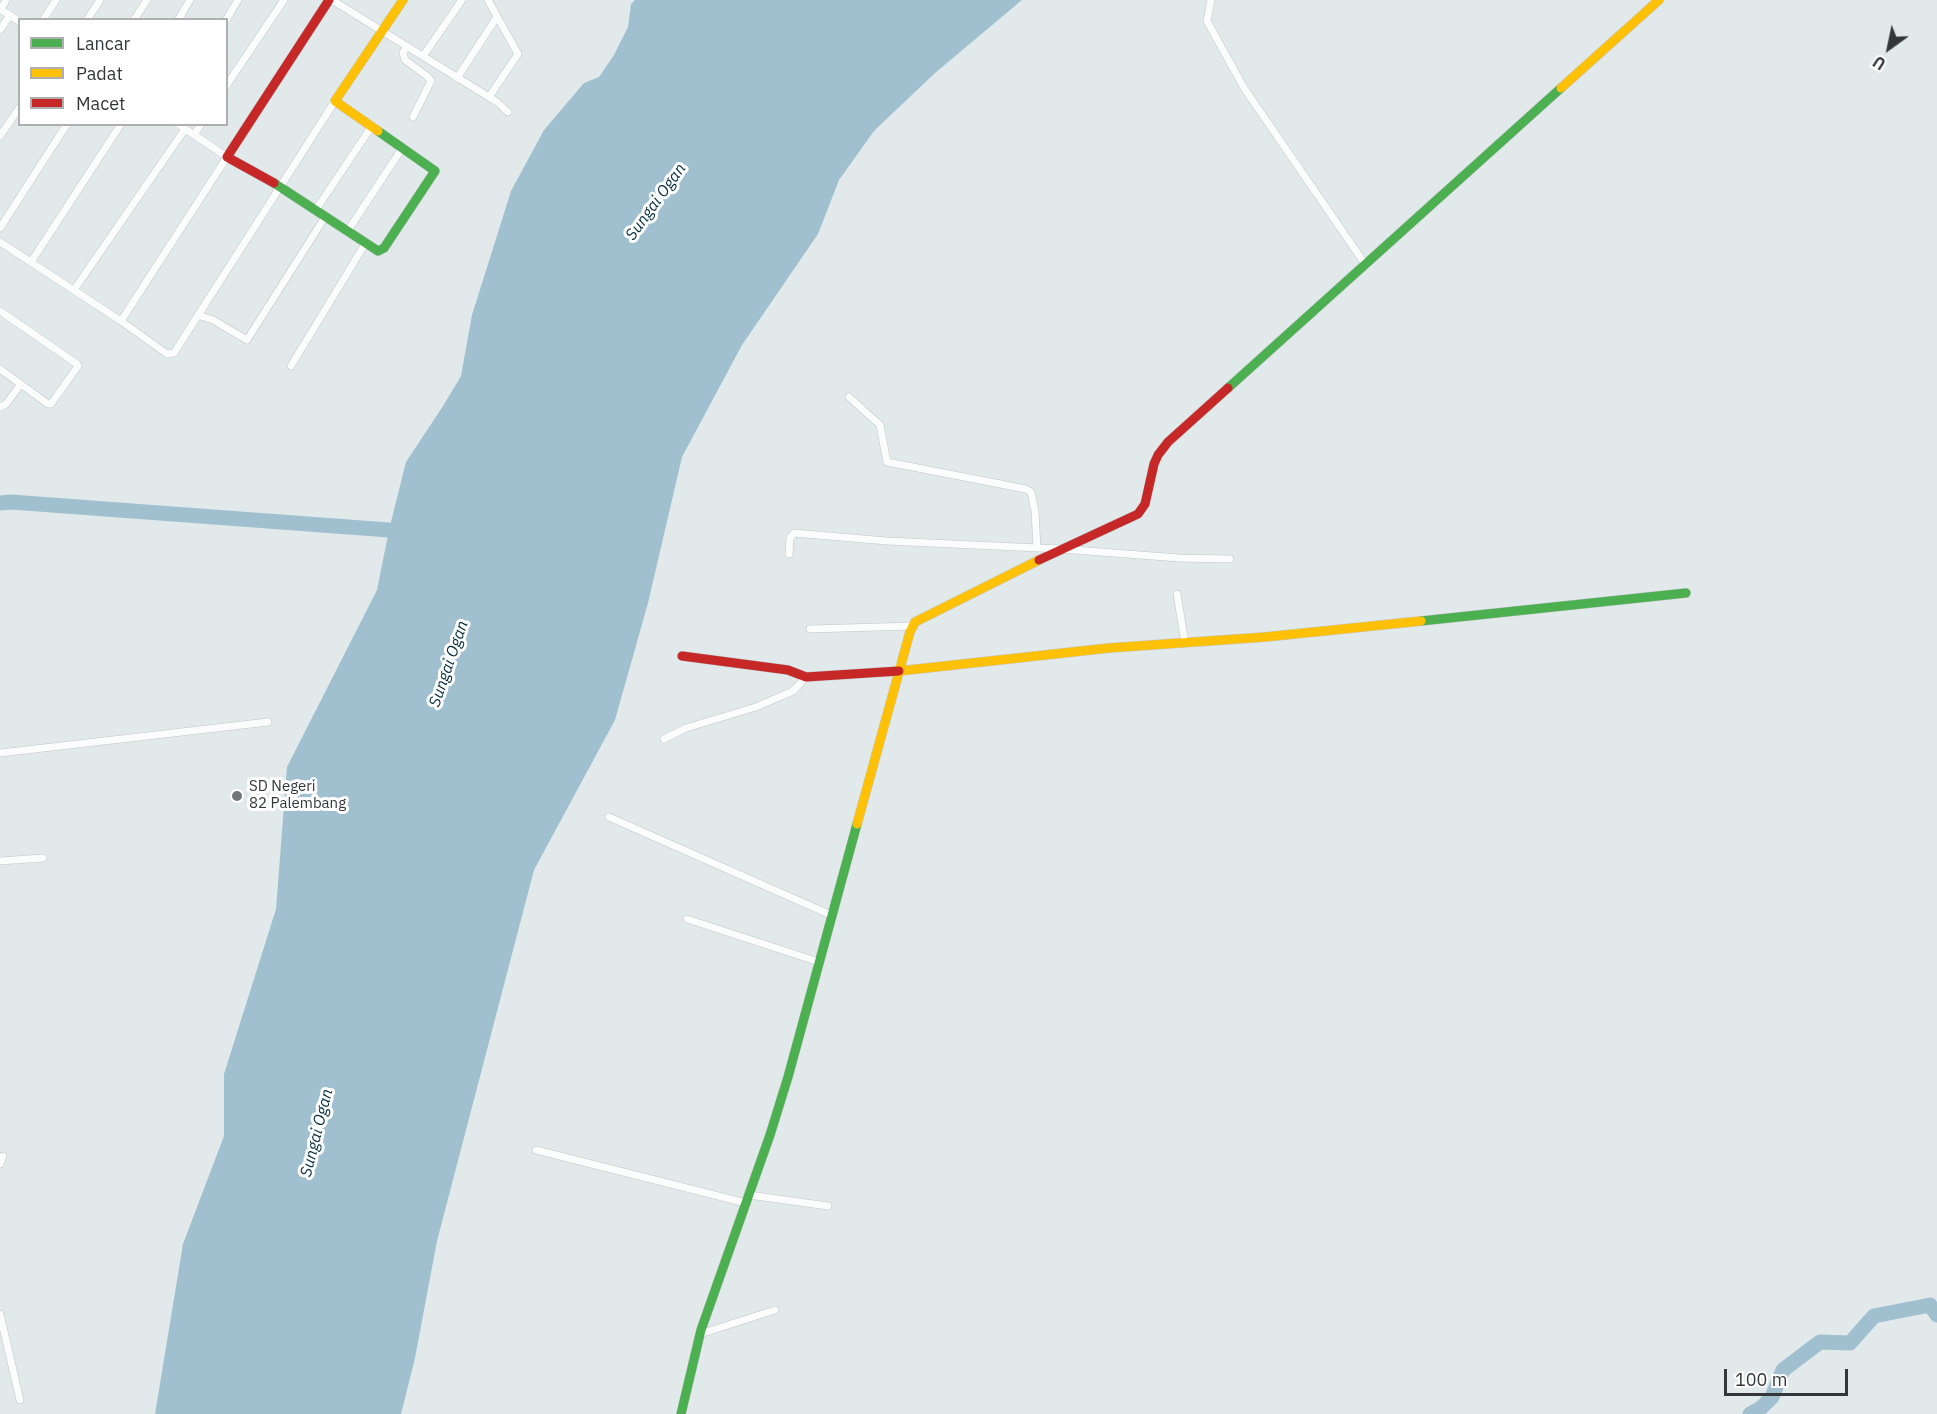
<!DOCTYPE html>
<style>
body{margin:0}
#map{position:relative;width:1937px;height:1414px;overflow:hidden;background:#e2e9eb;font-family:"IBM Plex Sans",sans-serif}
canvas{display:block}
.legend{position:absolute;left:18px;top:18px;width:210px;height:108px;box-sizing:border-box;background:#fff;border:2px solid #adafb0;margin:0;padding:8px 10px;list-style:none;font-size:18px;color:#33373a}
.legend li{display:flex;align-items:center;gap:12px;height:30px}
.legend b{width:30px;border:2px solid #adafb0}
.north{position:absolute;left:1859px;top:18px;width:60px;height:60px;-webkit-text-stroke:4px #fff;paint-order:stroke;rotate:213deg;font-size:16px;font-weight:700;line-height:24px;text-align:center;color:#33373a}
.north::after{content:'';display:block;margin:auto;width:21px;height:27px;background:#33373a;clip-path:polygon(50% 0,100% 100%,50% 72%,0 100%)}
.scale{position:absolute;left:1724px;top:1369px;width:124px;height:27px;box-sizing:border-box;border:3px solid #33373a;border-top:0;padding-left:8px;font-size:18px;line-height:21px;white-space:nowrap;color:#33373a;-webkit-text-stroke:4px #fff;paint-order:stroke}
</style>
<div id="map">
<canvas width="1937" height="1414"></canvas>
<ul class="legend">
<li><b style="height:8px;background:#4caf50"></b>Lancar</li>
<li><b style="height:8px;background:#ffc107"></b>Padat</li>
<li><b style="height:8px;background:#c62828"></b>Macet</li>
</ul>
<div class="north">U</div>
<div class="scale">100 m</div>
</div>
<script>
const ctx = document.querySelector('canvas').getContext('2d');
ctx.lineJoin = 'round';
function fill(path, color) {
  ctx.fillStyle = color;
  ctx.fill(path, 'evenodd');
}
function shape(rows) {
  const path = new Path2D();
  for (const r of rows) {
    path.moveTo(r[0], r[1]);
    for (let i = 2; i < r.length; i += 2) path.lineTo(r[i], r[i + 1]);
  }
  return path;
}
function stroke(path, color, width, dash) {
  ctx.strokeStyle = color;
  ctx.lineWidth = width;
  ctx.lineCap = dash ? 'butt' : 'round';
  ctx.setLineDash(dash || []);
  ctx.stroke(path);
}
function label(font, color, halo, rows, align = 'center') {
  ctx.font = font + ' "IBM Plex Sans",sans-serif';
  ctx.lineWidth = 6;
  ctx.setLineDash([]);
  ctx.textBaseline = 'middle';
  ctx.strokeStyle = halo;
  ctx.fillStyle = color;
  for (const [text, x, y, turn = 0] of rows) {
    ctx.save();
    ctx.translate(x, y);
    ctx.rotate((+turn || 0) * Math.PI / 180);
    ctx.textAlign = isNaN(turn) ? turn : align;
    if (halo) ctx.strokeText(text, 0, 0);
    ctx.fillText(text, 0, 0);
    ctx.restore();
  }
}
fill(shape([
 [635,0,1022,0,935,73,874,131,839,180,818,234,742,345,682,457,648,603,615,720,534,870,437,1241,415,1358,401,1414,155,1414,183,1244,224,1136,224,1074,276,909,287,767,377,590,389,530,406,462,443,406,461,376,472,315,511,191,544,130,584,83,599,77,614,55,628,27,631,4]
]), '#a0c0cf');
stroke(shape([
 [0,503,11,502,389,530],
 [1750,1414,1761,1408,1772,1397,1783,1370,1820,1342,1850,1343,1874,1316,1930,1305,1937,1315]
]), '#a0c0cf', 15);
const street = shape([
 [332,0,497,102,508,112],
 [488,0,518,54,489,97],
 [1211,0,1207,21,1244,88,1365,264],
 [0,9,20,22],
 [1,9,6,0],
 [43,20,56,0],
 [87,20,100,0],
 [134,20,147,0],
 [178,20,190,0],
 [226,20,238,0],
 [0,30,10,15],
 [407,46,403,53,405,60,427,76,431,81,413,117],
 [423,56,462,0],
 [457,78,497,17],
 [226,86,284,0],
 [194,135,201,124],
 [0,136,20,107],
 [315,211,372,126],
 [0,228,67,124],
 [347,232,403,147],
 [0,242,121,321,227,157,178,124],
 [31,262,121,124],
 [74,290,185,129],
 [0,311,77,364,78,366,51,404,48,404,0,369],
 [198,315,213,320,247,340,325,217],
 [121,321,167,354,174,353,335,101],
 [291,366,365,244],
 [849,397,880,425,887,462,1026,489,1031,492,1035,511,1037,548],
 [0,407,6,404,21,384],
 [789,554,790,538,794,533,887,541,1061,549,1179,558,1230,559],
 [1177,594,1185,643],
 [810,629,913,626],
 [664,739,686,728,756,707,793,691,806,677],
 [0,753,268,722],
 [609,817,831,915],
 [0,861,43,858],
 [687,919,819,962],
 [536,1150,746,1203],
 [0,1164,3,1156],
 [749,1195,828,1206],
 [0,1314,20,1400],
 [700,1334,775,1310]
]);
const fast = shape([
 [274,183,378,251,384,248,435,171,378,131],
 [1228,388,1561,88],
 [1421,621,1686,593],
 [681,1414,701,1330,770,1135,788,1077,857,824]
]);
const slow = shape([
 [1561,88,1659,0],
 [378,131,335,101,403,0],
 [899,671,1109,648,1265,637,1421,621],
 [857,824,910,632,915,622,1039,560]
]);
const jam = shape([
 [274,183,227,157,329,0],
 [1039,560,1138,514,1145,504,1154,464,1158,455,1168,442,1228,388],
 [682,656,788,670,806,677,899,671]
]);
stroke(street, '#c1c6c8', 8);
stroke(fast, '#c1c6c8', 10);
stroke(slow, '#c1c6c8', 10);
stroke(jam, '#c1c6c8', 10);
stroke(street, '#fbfcfc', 7);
stroke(fast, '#4caf50', 9);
stroke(slow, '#ffc107', 9);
stroke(jam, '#c62828', 9);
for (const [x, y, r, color] of [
 [237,796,6,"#707578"]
]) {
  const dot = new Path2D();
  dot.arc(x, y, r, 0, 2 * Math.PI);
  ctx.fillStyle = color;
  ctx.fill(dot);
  stroke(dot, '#fff', 2);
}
label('15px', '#33373a', '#fff', [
 ["SD Negeri",249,787],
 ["82 Palembang",249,804]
], 'left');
label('italic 16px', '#042e3d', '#fff', [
 ["Sungai Ogan",656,202,-54],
 ["Sungai Ogan",449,664,-71],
 ["Sungai Ogan",317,1133,-76]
]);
</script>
